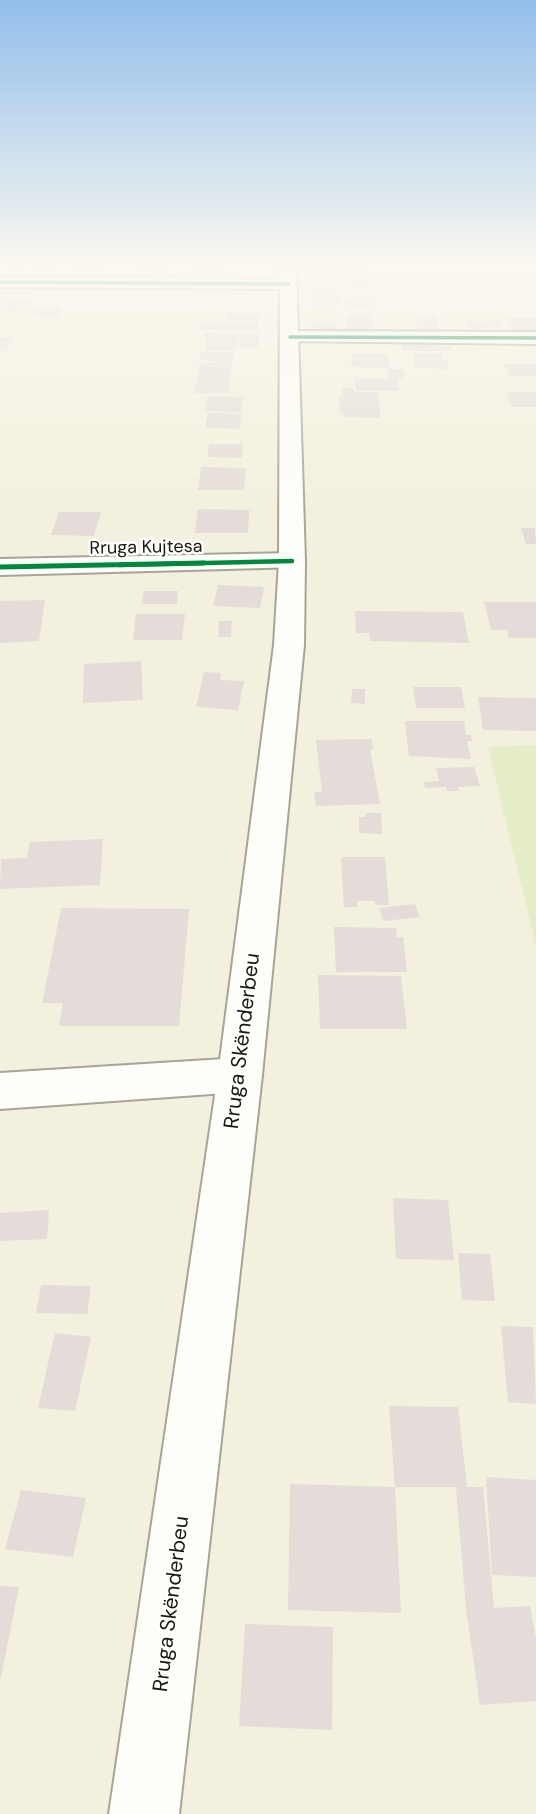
<!DOCTYPE html>
<meta charset="utf-8">
<style>
body{margin:0}
canvas{display:block;background:#f3f0dd}
</style>
<canvas width="536" height="1814"></canvas>
<script>
const ctx = document.querySelector('canvas').getContext('2d');
ctx.lineJoin = 'round';
function fill(path, color) {
  ctx.fillStyle = color;
  ctx.fill(path, 'evenodd');
}
function shape(rows) {
  const path = new Path2D();
  for (const r of rows) {
    path.moveTo(r[0], r[1]);
    for (let i = 2; i < r.length; i += 2) path.lineTo(r[i], r[i + 1]);
  }
  return path;
}
function stroke(path, color, width, dash) {
  ctx.strokeStyle = color;
  ctx.lineWidth = width;
  ctx.lineCap = dash ? 'butt' : 'round';
  ctx.setLineDash(dash || []);
  ctx.stroke(path);
}
function label(font, color, halo, rows, align = 'center') {
  ctx.font = font + ' "DM Sans",sans-serif';
  ctx.lineWidth = 5;
  ctx.setLineDash([]);
  ctx.textBaseline = 'middle';
  ctx.strokeStyle = halo;
  ctx.fillStyle = color;
  for (const [text, x, y, turn = 0] of rows) {
    ctx.save();
    ctx.translate(x, y);
    ctx.rotate((+turn || 0) * Math.PI / 180);
    ctx.textAlign = isNaN(turn) ? turn : align;
    if (halo) ctx.strokeText(text, 0, 0);
    ctx.fillText(text, 0, 0);
    ctx.restore();
  }
}
fill(shape([
 [536,745,536,946,488,747]
]), '#e4edc8');
fill(shape([
 [11,265,24,265,17,277,4,277],
 [37,265,54,265,48,277,30,277],
 [76,265,104,265,99,277,71,277],
 [307,266,332,266,333,274,307,274],
 [136,268,169,269,168,276,134,277],
 [338,268,365,268,366,277,339,277],
 [195,269,221,269,218,280,192,279],
 [406,272,427,272,431,282,409,282],
 [478,273,520,273,524,282,482,282],
 [344,279,367,279,369,288,346,289],
 [311,281,340,282,341,294,311,294],
 [3,287,34,287,30,295,0,295],
 [356,295,369,295,371,306,345,306,344,298,356,298],
 [311,296,338,296,339,305,311,305],
 [6,300,35,300,32,306,24,305,21,311,0,310],
 [27,307,62,307,57,317,45,317,27,315,29,311,24,311],
 [225,313,260,313,259,321,228,321],
 [347,314,371,314,374,331,346,330],
 [415,316,437,316,441,333,419,333],
 [507,318,536,318,536,330,528,330,530,333,513,333],
 [466,321,499,321,502,327,475,329,467,327],
 [200,322,258,322,257,331,199,330],
 [313,322,336,322,337,332,313,331],
 [204,332,260,333,258,348,239,348,240,339,238,339,236,349,205,351,207,337,203,337],
 [0,338,13,338,6,351,0,351],
 [400,341,450,341,453,351,402,351],
 [201,352,233,352,229,393,194,393,200,363,215,363,215,361,199,360],
 [351,354,388,354,389,368,352,367],
 [413,354,442,354,442,360,447,360,448,369,415,367],
 [504,364,536,364,536,376,509,376],
 [387,369,403,369,405,379,397,379,399,391,356,390,355,379,389,379],
 [341,388,353,388,354,392,378,392,381,418,345,417,344,413,340,413,339,397,343,397],
 [507,392,536,392,536,407,512,407],
 [208,396,243,397,241,412,205,411],
 [208,413,242,414,239,429,205,428],
 [209,444,243,444,242,458,207,457],
 [201,467,246,468,244,490,198,490],
 [198,509,249,510,248,533,195,533],
 [59,512,101,512,94,536,51,535],
 [521,528,535,528,536,544,526,544],
 [218,585,264,587,260,608,213,606],
 [144,591,178,591,177,604,142,604],
 [45,600,39,641,0,643,0,601],
 [484,602,536,602,536,638,509,638,507,630,491,630],
 [355,611,463,612,469,643,370,641,369,633,356,633],
 [136,614,185,614,182,640,133,640],
 [219,621,232,621,231,637,218,637],
 [141,661,143,700,83,703,84,664],
 [204,672,221,673,220,680,244,681,238,710,196,707],
 [413,687,461,687,465,708,416,708],
 [352,689,365,689,365,704,351,703],
 [478,697,536,698,536,731,483,730],
 [405,721,464,721,466,735,471,735,472,741,467,741,471,759,409,756],
 [372,739,373,749,370,749,380,804,316,806,314,792,322,792,316,740],
 [474,767,480,786,458,787,459,791,447,791,446,787,425,788,424,782,439,781,436,768],
 [366,813,381,813,382,834,359,833,359,817,366,817],
 [103,839,100,885,0,889,1,859,27,858,30,842],
 [341,857,385,857,389,905,375,905,375,901,357,901,358,907,344,907],
 [415,904,420,917,384,921,379,908],
 [61,908,189,909,179,1026,59,1026,63,1003,42,1003],
 [334,927,396,928,397,937,403,937,407,972,336,972],
 [318,975,401,976,407,1029,320,1029],
 [393,1198,448,1200,454,1260,396,1259],
 [49,1210,47,1239,0,1241,0,1213],
 [458,1253,490,1254,495,1301,462,1300],
 [41,1285,91,1286,87,1314,36,1313],
 [501,1326,533,1327,536,1404,508,1402],
 [55,1333,91,1337,75,1411,38,1408],
 [389,1406,458,1407,467,1487,483,1487,494,1608,530,1606,536,1638,536,1701,480,1705,466,1609,456,1487,395,1487],
 [486,1477,536,1480,536,1577,492,1575],
 [290,1484,395,1487,401,1613,288,1610],
 [21,1490,86,1498,73,1557,5,1549],
 [0,1586,19,1587,1,1677,0,1676],
 [245,1624,333,1627,332,1730,239,1726]
]), '#e4dcd8');
const minor = shape([
 [0,277,289,279,298,284,289,289,0,287,0,277],
 [290,331,536,332,536,344,283,341,280,337,290,331],
 [292,553,301,555,305,561,301,567,0,575,0,559,292,553],
 [240,1058,256,1063,262,1075,256,1087,240,1092,0,1109,0,1073,240,1058]
]);
const major = shape([
 [280,265,296,265,305,561,304,645,262,1075,179,1814,109,1814,218,1075,274,645,279,561,280,265]
]);
stroke(minor, '#a8a596', 4);
stroke(major, '#a8a596', 4);
fill(minor, '#fdfdfa');
fill(major, '#fdfdfa');
stroke(shape([
 [0,282,289,284],
 [290,337,536,338]
]), '#00873e', 3.5);
stroke(shape([
 [119,565,292,561]
]), '#00873e', 4.5);
stroke(shape([
 [0,567,204,563]
]), '#00873e', 5);
const sky = ctx.createLinearGradient(0, 0, 0, 519);
sky.addColorStop(0, '#92beeb');
sky.addColorStop(0.51, '#faf8f0');
sky.addColorStop(1, '#faf8f000');
ctx.fillStyle = sky;
ctx.fillRect(0, 0, 536, 519);
label('18px', '#1b180b', '#fff', [
 ["Rruga Kujtesa",146,548,-1]
]);
label('21px', '#1b180b', '#fff', [
 ["Rruga Skënderbeu",243,1041,-83],
 ["Rruga Skënderbeu",172,1604,-83]
]);
</script>
